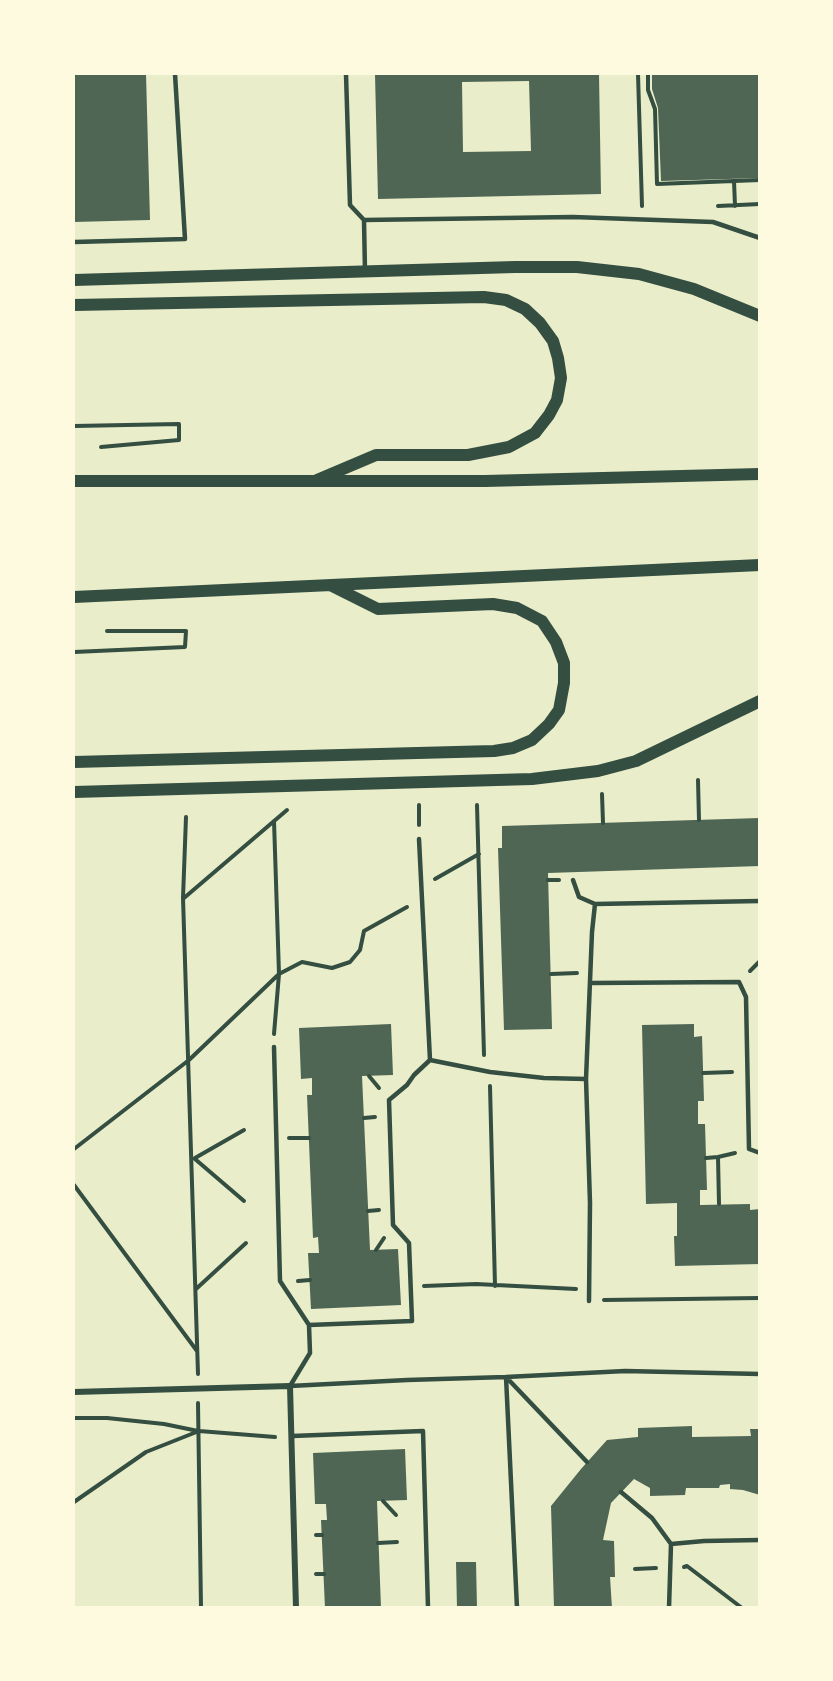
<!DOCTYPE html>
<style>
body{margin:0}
#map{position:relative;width:833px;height:1681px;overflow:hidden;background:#e9edc9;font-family:Rubik,sans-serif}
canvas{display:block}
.frame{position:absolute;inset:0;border:75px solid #fefae0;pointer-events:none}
</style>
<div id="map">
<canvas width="833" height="1681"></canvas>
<div class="frame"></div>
</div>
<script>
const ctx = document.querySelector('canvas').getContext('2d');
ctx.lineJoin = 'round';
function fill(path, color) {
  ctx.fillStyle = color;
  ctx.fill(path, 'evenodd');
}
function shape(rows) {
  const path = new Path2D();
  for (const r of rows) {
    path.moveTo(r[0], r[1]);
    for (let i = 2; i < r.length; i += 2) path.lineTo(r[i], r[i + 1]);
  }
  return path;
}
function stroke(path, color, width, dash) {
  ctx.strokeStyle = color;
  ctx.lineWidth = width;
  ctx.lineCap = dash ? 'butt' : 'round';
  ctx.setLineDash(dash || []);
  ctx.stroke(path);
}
fill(shape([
 [74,74,146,74,150,220,74,222],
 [375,74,599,74,601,194,378,199],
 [529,81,531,151,463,152,462,82],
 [652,74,760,74,760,178,661,181,658,108,652,89],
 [760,818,760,866,548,873,552,1029,504,1030,498,848,502,848,502,826],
 [391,1024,393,1075,362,1076,370,1250,398,1249,401,1305,311,1309,308,1253,319,1253,318,1237,313,1238,307,1095,312,1095,312,1078,301,1079,299,1028],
 [694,1024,694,1037,702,1036,704,1101,698,1101,698,1124,705,1124,707,1190,700,1190,700,1205,750,1204,750,1210,760,1209,760,1264,675,1266,674,1236,677,1236,677,1203,646,1204,642,1025],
 [692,1426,692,1437,751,1436,750,1429,760,1429,760,1495,743,1490,730,1489,730,1484,720,1485,719,1488,686,1488,685,1495,650,1496,650,1488,634,1479,611,1503,603,1540,614,1541,615,1577,610,1577,612,1608,554,1608,551,1506,581,1469,607,1440,638,1437,638,1428],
 [405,1449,407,1500,377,1501,381,1608,325,1608,321,1520,327,1520,326,1504,315,1504,313,1453],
 [456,1562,476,1562,477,1608,457,1608]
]), '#4f6655');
stroke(shape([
 [638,74,642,206],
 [648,74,648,90,655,109,657,184,760,180],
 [734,181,735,206],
 [718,206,760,204],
 [74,426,179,424,179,440,101,447],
 [74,652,185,647,186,631,107,631],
 [698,780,699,820],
 [602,794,603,823],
 [419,805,419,825],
 [477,805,484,1055],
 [186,817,183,898,198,1374],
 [435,879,479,854],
 [548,880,559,880],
 [184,898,287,810],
 [750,971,760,961],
 [551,974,577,973],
 [274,1034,279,974,274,821],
 [703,1073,732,1072],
 [369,1076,379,1088],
 [490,1086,495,1286],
 [364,1118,375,1117],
 [289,1138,309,1138],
 [74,1149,189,1060,279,974,302,962,332,968,350,962,360,950,364,931,407,907],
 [718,1157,719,1204],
 [195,1158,244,1130],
 [706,1158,718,1157,735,1153],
 [195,1159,244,1201],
 [74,1185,197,1351],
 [368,1211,379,1210],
 [376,1250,384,1238],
 [298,1281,310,1280],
 [424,1286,476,1284,576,1289],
 [196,1289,246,1243],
 [604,1300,760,1298],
 [198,1403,201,1608],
 [74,1418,107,1418,164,1424,198,1431],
 [383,1501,396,1515],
 [74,1502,146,1452,199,1431,275,1437],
 [316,1535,322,1535],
 [378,1543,397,1542],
 [684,1567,687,1566,742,1608],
 [635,1569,656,1568],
 [316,1574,324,1574]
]), '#344e41', 4);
stroke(shape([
 [346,74,350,205,364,220],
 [74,242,185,239,175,74],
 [365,272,364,220,573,217,713,222,760,238],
 [419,839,430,1060],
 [595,904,760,901],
 [590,983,739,982,746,997,749,1149,760,1153],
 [274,1047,280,1281,309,1325,310,1353,290,1386],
 [430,1060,490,1072,544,1078,586,1079,592,932,595,904,579,897,573,880],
 [586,1079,590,1203,589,1301],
 [309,1325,412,1321,409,1243,393,1225,389,1100,407,1085,414,1075,430,1060],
 [290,1386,407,1380,506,1377,587,1462],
 [292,1436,423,1431,428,1608],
 [621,1492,652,1518,671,1544,669,1608],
 [671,1544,704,1541,760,1540],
 [517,1608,506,1377,625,1371,760,1374]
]), '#344e41', 4.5);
stroke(shape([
 [74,1392,290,1386,296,1608]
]), '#344e41', 6);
stroke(shape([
 [74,280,515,267,577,267,639,274,694,289,760,316],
 [74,305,484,297,506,300,525,309,540,323,553,341,558,358,561,378,557,400,549,415,535,433,509,447,468,455,376,455,317,480],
 [74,481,485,481,760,474],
 [74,597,760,565],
 [74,762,494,751,513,748,532,740,549,724,559,710,564,683,564,663,556,642,542,621,517,608,493,604,378,609,332,586],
 [74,792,532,779,598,771,636,761,760,701]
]), '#344e41', 12);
</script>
